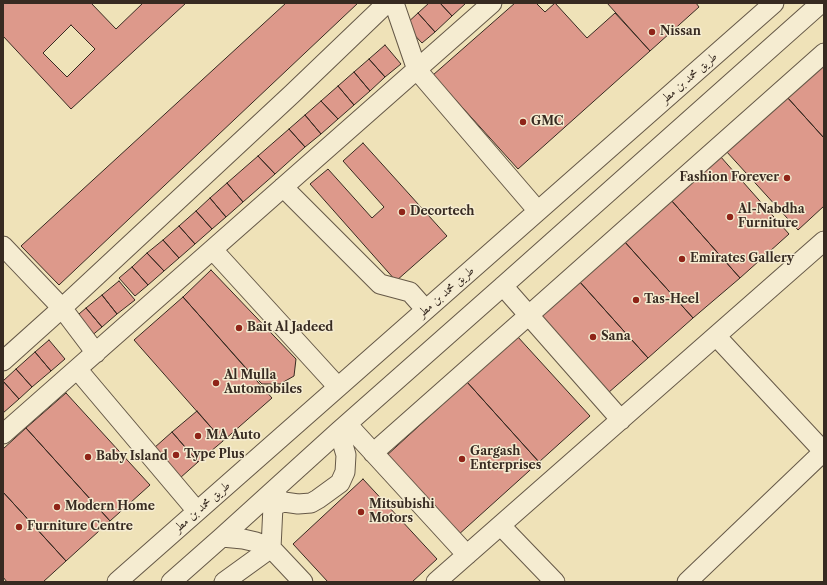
<!DOCTYPE html>
<meta charset="utf-8">
<style>
body{margin:0}
#map{position:relative;width:827px;height:585px;overflow:hidden;background:#efe2b8;font-family:"Libre Caslon Text",serif}
canvas{display:block}
.frame{position:absolute;inset:0;border:4px solid #372a21;pointer-events:none}
</style>
<div id="map">
<canvas width="827" height="585"></canvas>
<div class="frame"></div>
</div>
<script>
const ctx = document.querySelector('canvas').getContext('2d');
ctx.lineJoin = 'round';
function fill(path, color) {
  ctx.fillStyle = color;
  ctx.fill(path, 'evenodd');
}
function shape(rows) {
  const path = new Path2D();
  for (const r of rows) {
    path.moveTo(r[0], r[1]);
    for (let i = 2; i < r.length; i += 2) path.lineTo(r[i], r[i + 1]);
  }
  return path;
}
function stroke(path, color, width, dash) {
  ctx.strokeStyle = color;
  ctx.lineWidth = width;
  ctx.lineCap = dash ? 'butt' : 'round';
  ctx.setLineDash(dash || []);
  ctx.stroke(path);
}
function label(font, color, halo, rows, align = 'center') {
  ctx.font = font + ' "Libre Caslon Text",Amiri,serif';
  ctx.lineWidth = 3;
  ctx.setLineDash([]);
  ctx.textBaseline = 'middle';
  ctx.strokeStyle = halo;
  ctx.fillStyle = color;
  for (const [text, x, y, turn = 0] of rows) {
    ctx.save();
    ctx.translate(x, y);
    ctx.rotate((+turn || 0) * Math.PI / 180);
    ctx.textAlign = isNaN(turn) ? turn : align;
    if (halo) ctx.strokeText(text, 0, 0);
    ctx.fillText(text, 0, 0);
    ctx.restore();
  }
}
const building = shape([
 [3,3,91,3,116,29,143,3,186,3,71,109,3,36,3,3],
 [71,25,95,49,67,77,43,53,71,25],
 [286,3,358,3,59,285,21,246,286,3],
 [429,3,440,3,452,16,435,32,418,13,429,3],
 [440,3,466,3,452,16,440,3],
 [515,3,536,3,545,12,555,3,587,38,615,13,650,51,518,169,433,75,515,3],
 [607,3,696,3,699,7,650,51,607,3],
 [418,13,435,32,422,43,405,25,418,13],
 [385,45,401,64,385,77,369,59,385,45],
 [369,59,385,77,370,91,354,72,369,59],
 [824,63,824,138,787,97,824,63],
 [354,72,370,91,354,105,338,86,354,72],
 [338,86,354,105,338,119,321,101,338,86],
 [787,97,824,138,824,206,798,230,726,151,787,97],
 [321,101,338,119,321,134,305,115,321,101],
 [305,115,321,134,305,147,289,129,305,115],
 [289,129,305,147,275,174,258,156,289,129],
 [363,143,447,236,396,281,310,184,328,169,372,218,384,207,343,161,363,143],
 [258,156,275,174,243,202,227,183,258,156],
 [720,156,789,234,740,278,671,200,720,156],
 [227,183,243,202,226,217,210,198,227,183],
 [210,198,226,217,212,229,196,211,210,198],
 [671,200,740,278,693,318,624,241,671,200],
 [196,211,212,229,195,244,179,226,196,211],
 [179,226,195,244,179,258,163,240,179,226],
 [163,240,179,258,164,271,147,253,163,240],
 [624,241,693,318,648,358,579,281,624,241],
 [147,253,164,271,148,285,132,267,147,253],
 [132,267,148,285,135,296,119,278,132,267],
 [211,270,296,359,294,376,280,384,262,384,246,368,183,297,211,270],
 [119,281,135,300,117,314,102,295,119,281],
 [579,281,648,358,608,393,539,316,579,281],
 [102,295,117,314,102,327,86,308,102,295],
 [183,297,272,398,223,441,134,340,183,297],
 [86,308,102,327,89,338,73,319,86,308],
 [517,336,590,416,539,462,467,382,517,336],
 [49,340,65,359,51,371,35,352,49,340],
 [35,352,51,371,32,387,16,369,35,352],
 [16,369,32,387,19,399,3,381,16,369],
 [3,381,19,399,3,413,3,381],
 [467,382,539,462,457,536,385,457,467,382],
 [66,393,150,485,110,521,26,428,66,393],
 [197,411,223,441,198,462,172,432,197,411],
 [26,428,110,521,66,561,3,492,3,449,26,428],
 [172,432,198,462,180,478,154,448,172,432],
 [363,479,437,559,412,582,328,582,293,544,363,479],
 [3,492,66,561,43,582,7,582,3,577,3,492]
]);
fill(building, '#dd998b');
stroke(building, '#372a21', 1);
const minor = shape([
 [394,3,417,70,538,211],
 [283,187,380,284,410,292,426,310],
 [3,246,62,308,96,353],
 [213,250,338,387],
 [503,286,621,420],
 [716,336,824,452],
 [3,361,62,308,292,94,387,3],
 [77,369,197,511],
 [347,424,467,555],
 [3,434,492,3],
 [373,453,529,315,824,53],
 [273,506,284,502,298,504,311,503,318,499,340,483,345,472,346,455,339,431],
 [501,526,555,582],
 [222,537,243,539,256,542,271,548,303,582],
 [271,548,273,506,277,494],
 [117,582,774,3],
 [171,582,222,537,339,431,503,286,821,3],
 [224,582,271,548],
 [436,582,824,241],
 [687,582,823,452]
]);
stroke(minor, '#655847', 21);
stroke(minor, '#f5ecd1', 19);
for (const [x, y, r, color] of [
 [652,32,4,"#8f2418"],
 [523,122,4,"#8f2418"],
 [787,178,4,"#8f2418"],
 [402,212,4,"#8f2418"],
 [730,217,4,"#8f2418"],
 [682,259,4,"#8f2418"],
 [636,300,4,"#8f2418"],
 [239,328,4,"#8f2418"],
 [593,337,4,"#8f2418"],
 [216,383,4,"#8f2418"],
 [198,436,4,"#8f2418"],
 [176,455,4,"#8f2418"],
 [88,457,4,"#8f2418"],
 [462,459,4,"#8f2418"],
 [57,507,4,"#8f2418"],
 [361,512,4,"#8f2418"],
 [19,527,4,"#8f2418"]
]) {
  const dot = new Path2D();
  dot.arc(x, y, r, 0, 2 * Math.PI);
  ctx.fillStyle = color;
  ctx.fill(dot);
  stroke(dot, '#f5ecd1', 1.5);
}
label('bold 12px', '#372a21', '#f5ecd1', [
 ["Nissan",660,32],
 ["GMC",531,122],
 ["Fashion Forever",779,178,"right"],
 ["Al-Nabdha",738,210],
 ["Furniture",738,224],
 ["Decortech",410,212],
 ["Emirates Gallery",690,259],
 ["Tas-Heel",644,300],
 ["Bait Al Jadeed",247,328],
 ["Sana",601,337],
 ["Al Mulla",224,376],
 ["Automobiles",224,390],
 ["MA Auto",206,436],
 ["Gargash",470,452],
 ["Enterprises",470,466],
 ["Type Plus",184,455],
 ["Baby Island",96,457],
 ["Mitsubishi",369,505],
 ["Motors",369,519],
 ["Modern Home",65,507],
 ["Furniture Centre",27,527]
], 'left');
label('12px', '#372a21', '#f5ecd1', [
 ["طريق محمد بن مطر",689,78,-41],
 ["طريق محمد بن مطر",446,292,-41],
 ["طريق محمد بن مطر",202,507,-41]
]);
</script>
